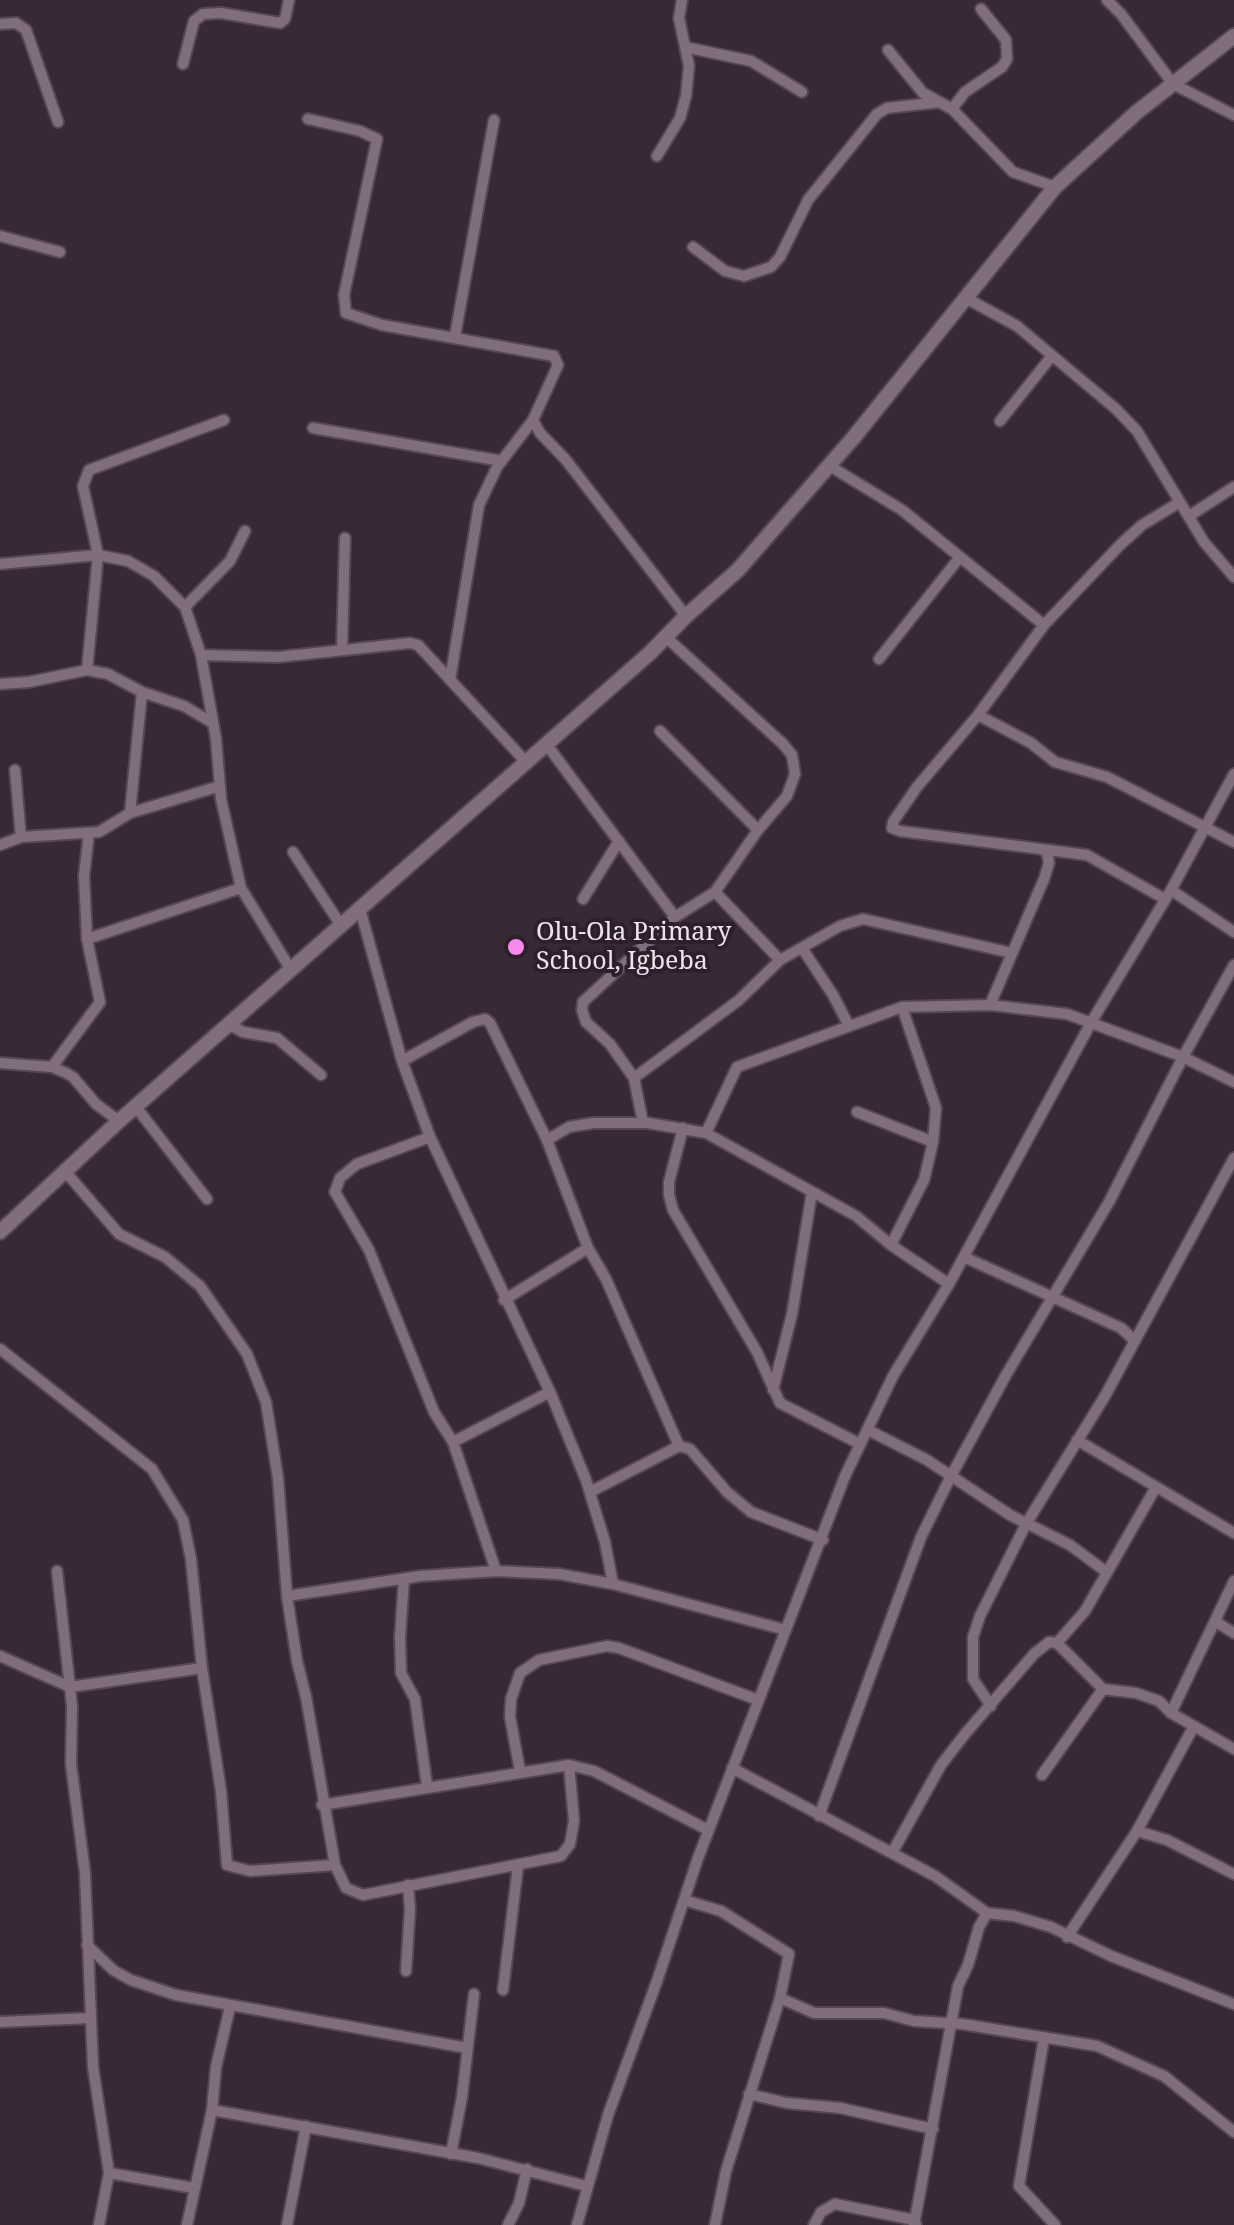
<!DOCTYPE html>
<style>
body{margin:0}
canvas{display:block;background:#382936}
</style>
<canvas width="1234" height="2225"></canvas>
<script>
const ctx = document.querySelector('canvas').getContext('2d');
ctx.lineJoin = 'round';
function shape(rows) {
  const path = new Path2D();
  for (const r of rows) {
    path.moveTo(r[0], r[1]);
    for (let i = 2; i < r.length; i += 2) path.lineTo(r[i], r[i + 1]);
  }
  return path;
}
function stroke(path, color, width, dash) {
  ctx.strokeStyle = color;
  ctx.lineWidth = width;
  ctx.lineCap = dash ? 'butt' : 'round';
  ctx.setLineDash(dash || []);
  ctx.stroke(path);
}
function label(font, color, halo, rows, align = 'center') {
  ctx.font = font + ' "Noto Serif",serif';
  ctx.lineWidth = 8;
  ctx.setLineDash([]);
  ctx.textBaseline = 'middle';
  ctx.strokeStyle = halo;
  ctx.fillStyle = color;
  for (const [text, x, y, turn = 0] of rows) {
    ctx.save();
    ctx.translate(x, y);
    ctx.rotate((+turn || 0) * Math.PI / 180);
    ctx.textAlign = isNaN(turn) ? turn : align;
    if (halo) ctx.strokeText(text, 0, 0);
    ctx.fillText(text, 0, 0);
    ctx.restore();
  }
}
const street = shape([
 [1107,0,1121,14,1173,84,1234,115],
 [0,24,16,23,26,30,58,122],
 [685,47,751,61,802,92],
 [888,50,923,93,952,109,1013,172,1055,187],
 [183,64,194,21,203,14,221,13,280,23,285,19,289,0],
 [952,109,965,92,1002,67,1007,59,1006,40,981,9],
 [308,119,360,131,377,139,344,295,346,313,382,325,554,356,558,365,533,420,540,433,566,460,686,616],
 [657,156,680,118,686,96,689,66,679,18,682,0],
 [0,236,60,252],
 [693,247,725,271,744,276,771,267,780,257,808,200,877,114,887,108,940,102],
 [964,297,1017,326,1116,409,1137,431,1204,542,1234,577],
 [455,336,494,120],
 [1000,421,1051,357],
 [313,428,502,461],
 [828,465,902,510,1044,625],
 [1189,516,1234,487],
 [0,564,98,555,128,561,154,576,185,607,201,655,216,739,221,799,241,888,291,970],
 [185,607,230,561,245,531],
 [342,648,345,538],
 [201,655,278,657,410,643,418,645,526,762],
 [879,659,960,557],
 [87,670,98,555,83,486,89,470,224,420],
 [450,680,479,505,497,467,533,420],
 [0,684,29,682,87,670,108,674,142,692,184,706,211,722],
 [978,715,1031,743,1055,762,1107,777,1234,842],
 [660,731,758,830],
 [547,745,675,917],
 [15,770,21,837],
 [130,813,142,692],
 [0,845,21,837,99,832,130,813,220,786],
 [1041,849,1087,855,1163,898],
 [293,852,342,927],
 [1171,890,1234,932],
 [715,892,780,960],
 [583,899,619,841],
 [360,909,402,1061,430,1137,550,1392,586,1480,605,1542,613,1584],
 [87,939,241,888],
 [802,948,833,995,848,1024],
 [990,1005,1044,879,1049,863,1047,852,1041,849,900,831,892,828,893,822,917,787,978,715,1044,625,1120,545,1142,525,1180,502],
 [230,1025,243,1032,277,1038,321,1075],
 [402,1061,473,1022,485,1019,490,1023,547,1140,588,1248,606,1279,679,1446,690,1449,727,1492,751,1512,823,1540],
 [0,1063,52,1067,66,1073,73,1077,96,1104,119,1121],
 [52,1067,100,1002,87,939,84,876,89,833],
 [634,1078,610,1044,586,1022,582,1010,583,1002,675,917,715,892,758,830,787,796,795,774,792,755,783,744,667,638],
 [136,1107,207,1199],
 [857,1112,933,1142],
 [643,1123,634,1078,739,1000,780,960,840,926,863,919,1012,953],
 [683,1128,669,1182,669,1195,673,1210,757,1352,780,1403,860,1444],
 [706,1133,737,1067,902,1007,990,1005,1067,1014,1183,1057,1234,1082],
 [430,1137,357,1164,340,1178,335,1192,369,1250,434,1412,453,1442,496,1571],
 [547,1140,569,1127,593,1123,648,1123,706,1133,856,1216,891,1245,949,1284],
 [64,1170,119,1234,165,1257,200,1286,247,1354,266,1402,278,1478,287,1596,297,1661,306,1697,335,1865,346,1888,363,1895,561,1856,570,1844,574,1821,569,1765],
 [891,1245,924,1180,933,1142,936,1108,902,1007],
 [964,1257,1121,1328,1134,1340],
 [504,1300,588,1248],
 [0,1349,152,1469,183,1520,191,1559,202,1668,221,1791,227,1865,250,1871,335,1865],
 [773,1390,792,1314,812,1192],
 [868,1430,927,1460,1010,1515,1070,1545,1105,1571],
 [1077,1440,1234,1533],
 [453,1442,550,1392],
 [590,1492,679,1446],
 [57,1571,72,1706,71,1764,85,1873,93,2067,109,2173,99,2225],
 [404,1579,400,1637,401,1673,415,1699,427,1786],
 [287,1596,421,1576,496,1571,559,1574,613,1584,786,1630],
 [1216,1622,1234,1633],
 [1057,1643,1103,1689,1136,1693,1159,1701,1171,1713,1234,1749],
 [0,1656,70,1687,202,1668],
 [991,1706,973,1679,973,1637,980,1616,1026,1524,1105,1396,1234,1158],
 [1171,1713,1234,1581],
 [732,1768,935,1876,987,1913,1014,1916,1051,1927,1111,1956,1234,2004],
 [520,1771,510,1717,511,1699,520,1673,539,1660,607,1646,619,1648,758,1700],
 [1042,1775,1103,1689],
 [322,1805,569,1765,594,1771,708,1830],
 [819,1816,921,1537,950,1478,1006,1375,1109,1202,1183,1057,1234,965],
 [1137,1831,1167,1840,1234,1874],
 [892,1853,941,1765,965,1734,1034,1654,1049,1642,1057,1643,1085,1611,1156,1487],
 [684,1900,721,1911,789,1954,780,1998,726,2171,715,2225],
 [1067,1937,1137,1831,1194,1726],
 [87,1945,113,1970,131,1980,176,1995,467,2048],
 [406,1971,410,1909,408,1885],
 [503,1990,518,1866],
 [780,1998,814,2013,884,2013,914,2021,962,2024,1097,2046,1164,2076,1234,2132],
 [0,2022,90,2018],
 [1044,2038,1019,2186,1055,2225],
 [749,2094,787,2103,840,2108,933,2129],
 [212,2110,478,2158,586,2186],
 [451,2154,462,2097,474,1994],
 [109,2173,194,2188],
 [187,2225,212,2110,216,2067,230,2007],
 [287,2225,306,2126],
 [508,2225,519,2203,527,2169],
 [577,2225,608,2115,657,1981,698,1858,845,1476,893,1376,949,1284,1092,1021,1171,890,1234,774],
 [814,2225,821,2212,835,2204,910,2219,916,2224],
 [914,2225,958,1986,968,1965,979,1927,987,1913]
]);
const secondary = shape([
 [0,1232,119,1121,651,652,686,616,738,570,854,437,1055,187,1137,112,1234,36]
]);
stroke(street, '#554854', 14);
stroke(secondary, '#554854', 18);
stroke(street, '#806e7d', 10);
stroke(secondary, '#806e7d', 14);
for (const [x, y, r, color] of [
 [516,947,10,"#f788ec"]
]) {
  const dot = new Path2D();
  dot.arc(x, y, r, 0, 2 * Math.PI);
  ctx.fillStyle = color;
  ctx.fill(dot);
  stroke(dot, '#2e1f2c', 4);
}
label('25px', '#eee4ec', '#2e1f2c', [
 ["Olu-Ola Primary",536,933],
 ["School, Igbeba",536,962]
], 'left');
</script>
